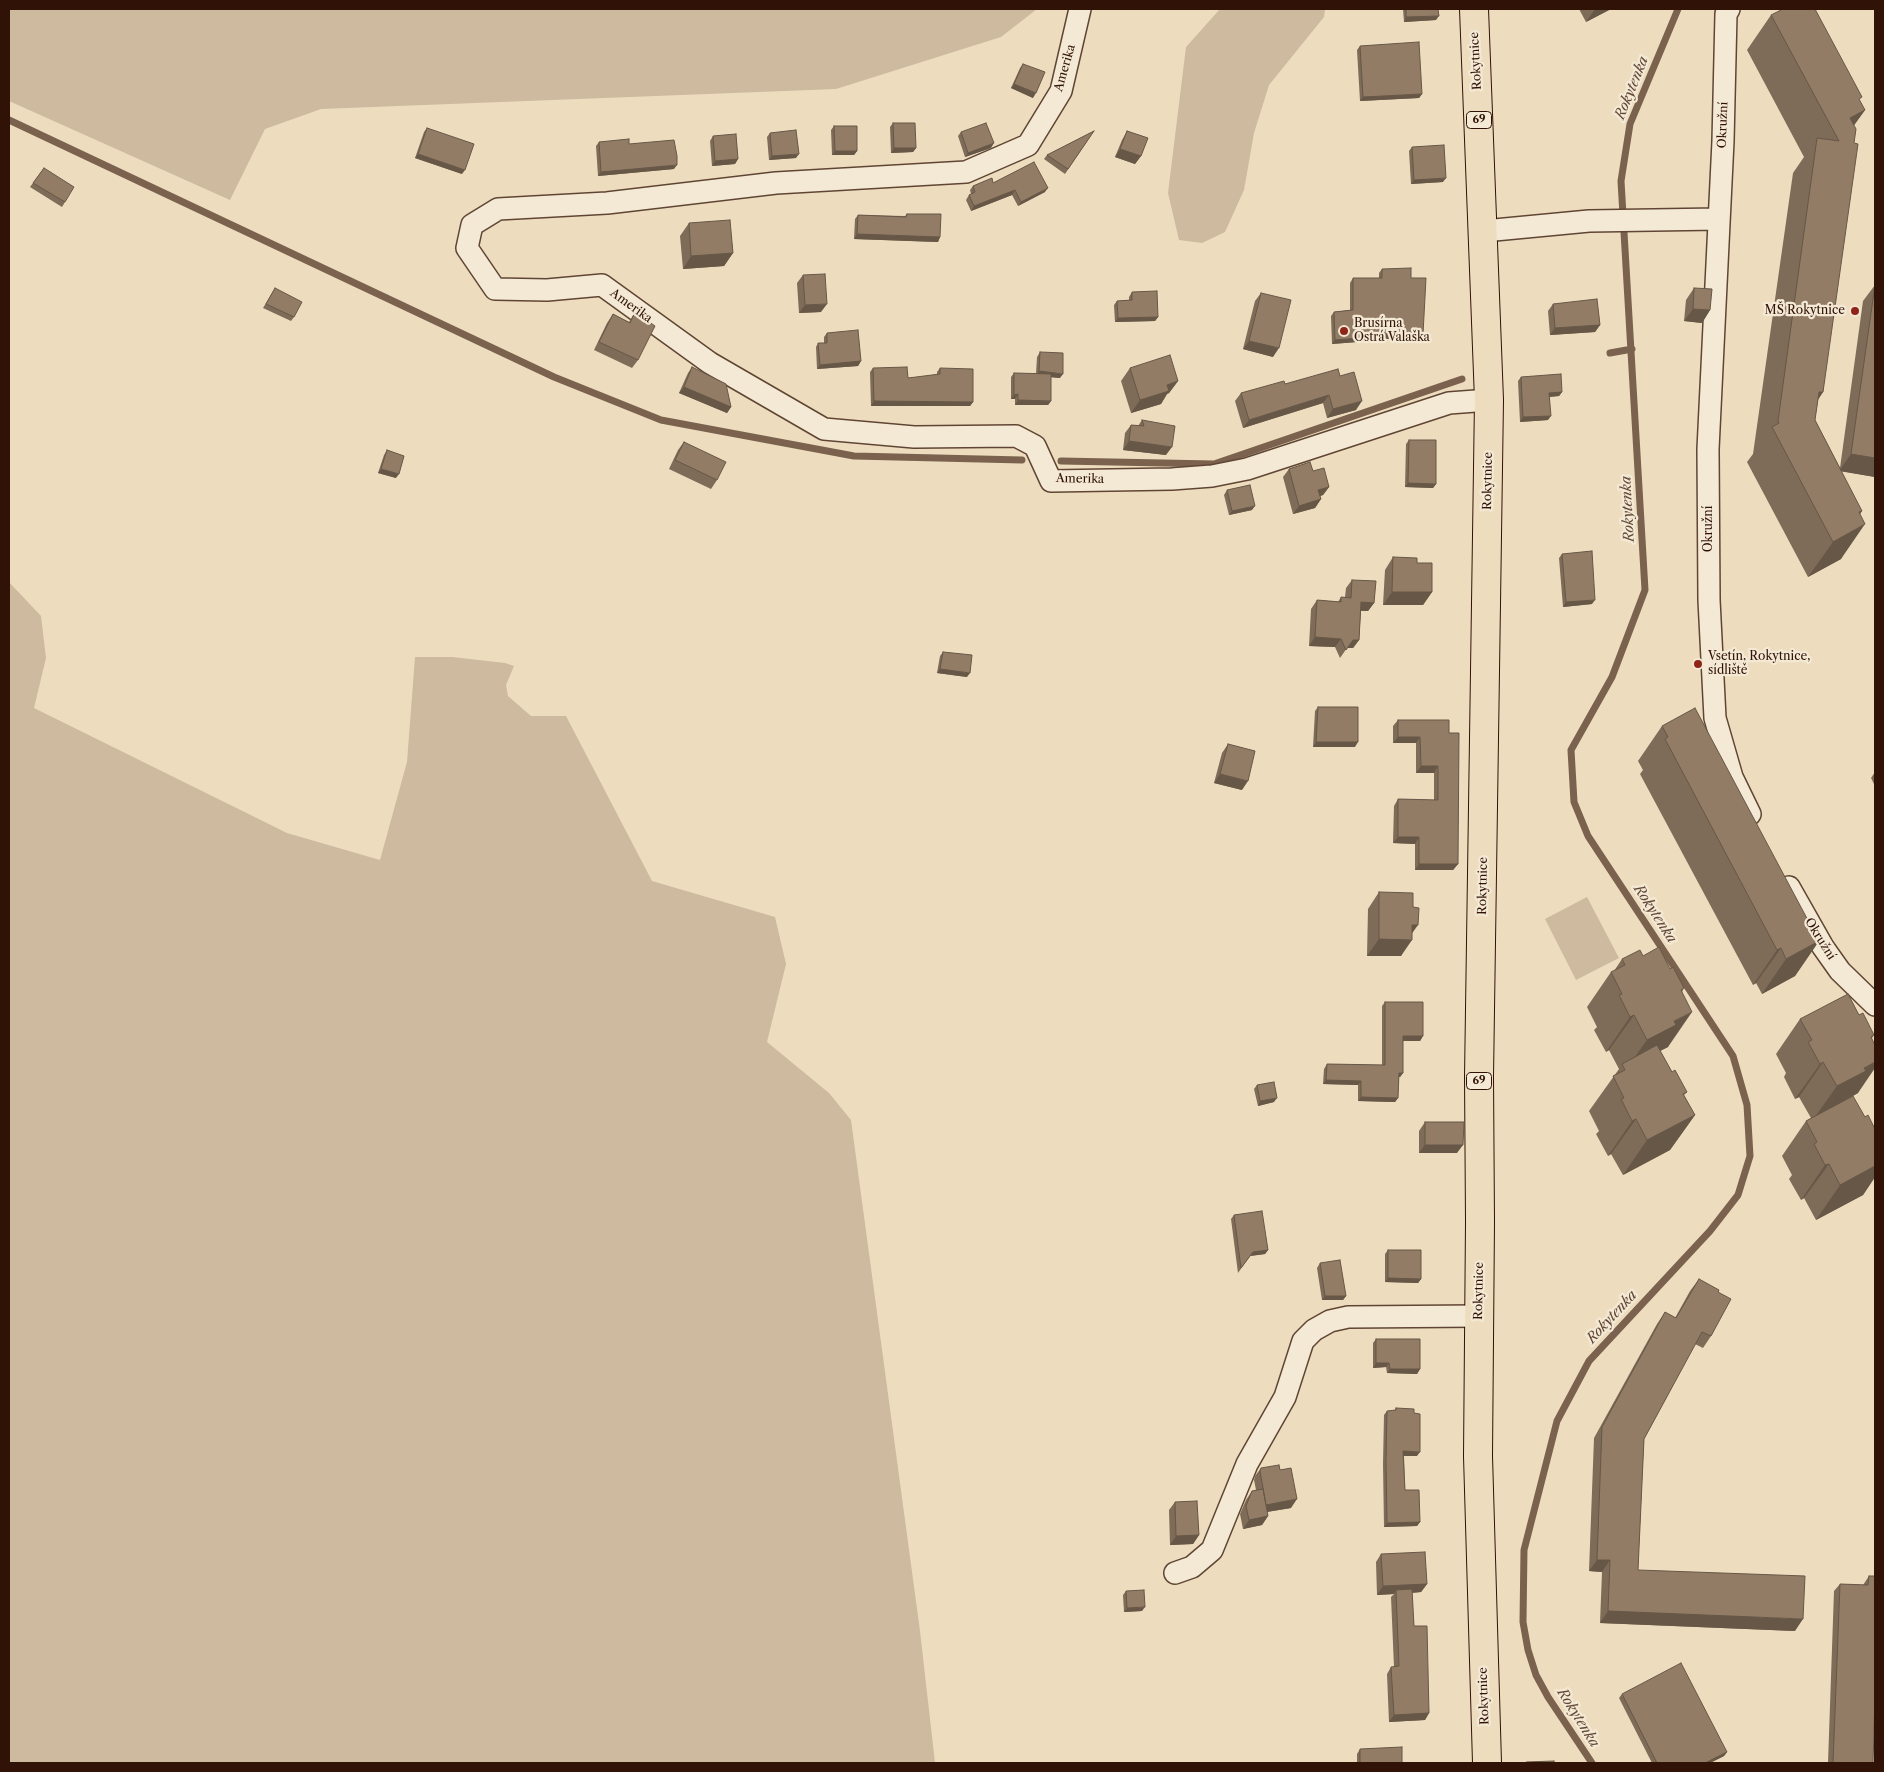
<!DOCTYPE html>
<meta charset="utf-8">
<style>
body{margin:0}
#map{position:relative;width:1884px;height:1772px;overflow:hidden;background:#edddbe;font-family:"Libre Caslon Text",serif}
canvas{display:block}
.frame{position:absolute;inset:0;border:10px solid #311206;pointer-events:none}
</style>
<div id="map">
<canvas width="1884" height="1772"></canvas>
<div class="frame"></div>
</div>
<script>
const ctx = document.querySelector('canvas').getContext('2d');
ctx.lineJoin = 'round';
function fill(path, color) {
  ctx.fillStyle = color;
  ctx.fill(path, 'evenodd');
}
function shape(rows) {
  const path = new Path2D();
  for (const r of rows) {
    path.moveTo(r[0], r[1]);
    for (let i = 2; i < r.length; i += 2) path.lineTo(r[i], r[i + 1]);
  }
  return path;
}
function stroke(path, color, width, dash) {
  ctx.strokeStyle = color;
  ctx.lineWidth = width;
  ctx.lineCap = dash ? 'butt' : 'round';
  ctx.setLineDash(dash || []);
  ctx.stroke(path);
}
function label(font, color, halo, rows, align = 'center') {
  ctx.font = font + ' "Libre Caslon Text",serif';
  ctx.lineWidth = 4.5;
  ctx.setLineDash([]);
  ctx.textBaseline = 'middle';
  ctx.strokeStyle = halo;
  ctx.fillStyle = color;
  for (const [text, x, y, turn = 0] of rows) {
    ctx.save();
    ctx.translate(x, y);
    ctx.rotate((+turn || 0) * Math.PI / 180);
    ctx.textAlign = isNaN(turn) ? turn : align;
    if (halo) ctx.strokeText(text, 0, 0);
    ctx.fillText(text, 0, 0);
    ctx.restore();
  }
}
fill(shape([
 [9,9,1037,9,1001,37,836,89,321,109,265,129,230,200,9,101],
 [1220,9,1325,9,1324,17,1269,85,1254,133,1244,190,1225,232,1202,243,1179,240,1168,193,1186,47],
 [9,582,41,616,46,658,34,708,287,833,380,860,407,762,415,657,452,657,505,663,514,666,506,685,508,696,531,716,566,716,652,881,775,917,786,964,767,1042,829,1093,851,1120,920,1631,935,1763,9,1763],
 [1587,897,1619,958,1576,980,1545,919]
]), '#cdba9f');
stroke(shape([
 [9,120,554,377,661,420,854,456,1022,460],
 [1610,353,1632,349],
 [1061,461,1214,464,1462,379],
 [1592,1763,1548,1697,1536,1675,1528,1650,1523,1622,1524,1550,1557,1421,1589,1361,1710,1231,1738,1195,1750,1156,1747,1105,1733,1056,1588,836,1574,802,1571,750,1612,677,1645,590,1621,181,1630,124,1678,9]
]), '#7b624f', 7);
const street = shape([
 [1080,9,1061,91,1028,145,966,172,776,183,607,203,498,209,472,225,467,248,495,289,547,290,602,285,710,363,824,429,914,437,1016,436,1035,446,1051,481,1172,479,1212,476,1247,469,1449,403,1489,400],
 [1729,9,1726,14,1723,141,1708,449,1709,600,1715,718,1732,777,1750,814],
 [1484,231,1589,221,1718,219],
 [1789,887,1823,947,1840,971,1875,1005],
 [1175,1573,1192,1567,1212,1550,1247,1464,1285,1397,1303,1341,1314,1330,1330,1321,1348,1317,1479,1316]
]);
const primary = shape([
 [1474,9,1489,400,1479,1077,1480,1222,1478,1456,1487,1763]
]);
stroke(street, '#604534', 24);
stroke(primary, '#311206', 30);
stroke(street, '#f3e9d5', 21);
stroke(primary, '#edddbe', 28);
fill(shape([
 [1403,9,1438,9,1436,20,1404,22],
 [1579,9,1611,9,1586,22],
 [1771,15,1860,101,1865,110,1854,125,1854,143,1823,392,1818,400,1815,420,1840,468,1863,301,1875,285,1875,477,1841,471,1862,511,1860,514,1841,559,1808,577,1747,462,1753,454,1793,173,1804,157,1747,50],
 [1360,46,1422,94,1419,98,1360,101,1357,50],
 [1023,64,1033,98,1011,88,1020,68],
 [893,123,916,148,913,152,891,153,890,127],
 [834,126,857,151,854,155,832,155,831,130],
 [427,128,462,174,415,158,424,132],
 [1094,131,1065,174,1044,159,1047,155],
 [1127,131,1141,156,1135,164,1115,157,1122,140],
 [961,132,991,148,965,157,958,136],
 [770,133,796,158,769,160,767,137],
 [713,136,738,159,735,164,712,166,710,141],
 [599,142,629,144,674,169,598,176,596,146],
 [1412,147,1443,182,1411,184,1409,151],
 [44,168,65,202,62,207,30,187],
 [993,183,1045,192,1018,206,1012,195,971,211,966,200,969,195,971,194,970,190,973,186],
 [907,214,940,237,938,242,854,239,855,219,858,215,905,216],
 [689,223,733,253,724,266,683,269,680,236],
 [1382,269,1411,278,1423,334,1420,339,1360,339,1357,342,1332,344,1331,316,1334,312,1350,310,1350,283,1353,278,1379,278,1379,273],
 [803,275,821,312,799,313,797,283],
 [275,288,294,317,291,321,263,308],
 [1694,288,1710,310,1702,323,1684,321,1686,300],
 [1132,292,1158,317,1155,321,1115,322,1114,305,1117,301,1129,300,1129,297],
 [1261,293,1273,357,1243,349,1255,301],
 [1553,304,1600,325,1595,332,1550,335,1548,311],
 [635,312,638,360,632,368,594,350,607,323,613,314,629,322],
 [827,333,861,361,858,366,817,369,816,347,818,343,824,343,824,337],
 [1040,352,1060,378,1051,377,1051,401,1048,405,1015,405,1015,399,1011,399,1011,377,1014,373,1036,374,1037,357],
 [692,367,731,407,727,413,679,393,688,373],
 [873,368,908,378,937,375,937,372,940,368,973,402,970,406,871,406,870,372],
 [1130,368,1178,381,1169,393,1167,394,1161,404,1131,413,1121,381],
 [1340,376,1356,410,1327,418,1323,403,1243,428,1235,401,1241,393,1285,384],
 [1521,377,1562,392,1559,396,1550,397,1548,420,1520,422,1518,381],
 [1142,420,1166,455,1123,450,1125,433,1131,425,1138,426],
 [1409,440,1436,484,1433,488,1405,487,1406,444],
 [684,442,717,480,711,489,669,469,678,450],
 [387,450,396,478,378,473,384,455],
 [1289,469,1313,471,1329,487,1323,495,1320,496,1321,499,1315,508,1293,514,1283,477],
 [1227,490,1252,510,1229,515,1224,495],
 [1562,554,1592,604,1563,607,1559,558],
 [1393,557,1417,563,1432,592,1423,605,1383,605,1385,570],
 [1352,580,1374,603,1368,611,1361,611,1359,640,1353,648,1347,648,1340,658,1335,647,1309,646,1311,609,1317,600,1338,602,1341,597,1345,597,1346,588],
 [943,652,967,677,937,673,940,656],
 [1318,707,1355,747,1313,747,1315,711],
 [1398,720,1449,733,1458,864,1453,870,1415,870,1415,844,1393,843,1394,806,1398,799,1434,800,1434,773,1416,773,1416,743,1393,743,1393,726],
 [1662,726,1819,941,1795,976,1762,994,1756,983,1753,985,1640,774,1643,770,1638,761],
 [1228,744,1242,790,1214,783,1222,753],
 [1875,772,1875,786,1871,778],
 [1379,892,1412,933,1401,956,1367,956,1368,909],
 [1643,956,1670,969,1684,988,1682,992,1668,1047,1660,1051,1672,1072,1687,1092,1684,1095,1695,1115,1670,1150,1623,1175,1611,1154,1608,1156,1596,1134,1599,1131,1589,1111,1619,1069,1609,1050,1606,1052,1594,1030,1597,1027,1587,1007,1611,972,1614,971,1622,959],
 [1385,1002,1423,1036,1420,1041,1403,1041,1403,1073,1400,1077,1399,1077,1398,1098,1395,1102,1358,1101,1358,1085,1323,1084,1324,1069,1327,1064,1382,1065,1382,1006],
 [1859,1015,1874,1035,1872,1038,1858,1093,1845,1100,1865,1117,1875,1129,1875,1177,1863,1195,1816,1220,1804,1198,1801,1200,1789,1179,1792,1175,1782,1156,1806,1121,1811,1118,1799,1097,1795,1099,1784,1077,1786,1073,1776,1054,1800,1019],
 [1257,1085,1274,1102,1258,1106,1254,1089],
 [1425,1122,1457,1153,1419,1153,1419,1131],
 [1234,1215,1268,1250,1265,1254,1250,1256,1238,1273,1231,1219],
 [1388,1250,1421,1279,1418,1283,1385,1282,1385,1254],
 [1320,1263,1346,1296,1343,1300,1322,1300,1317,1268],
 [1699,1279,1718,1292,1711,1336,1703,1348,1695,1344,1644,1439,1638,1570,1795,1631,1600,1623,1602,1572,1589,1571,1594,1438,1657,1324,1665,1312,1675,1318,1690,1291],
 [1376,1339,1420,1369,1417,1374,1387,1373,1386,1367,1373,1368,1373,1343],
 [1396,1408,1417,1456,1404,1456,1405,1490,1420,1522,1417,1526,1384,1527,1383,1464,1384,1415,1387,1411,1394,1411],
 [1261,1468,1280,1470,1291,1508,1267,1512,1268,1516,1262,1525,1243,1529,1240,1514,1246,1500,1252,1491,1256,1490,1254,1480,1255,1476],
 [1175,1502,1199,1535,1193,1544,1170,1545,1169,1510],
 [1381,1554,1427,1584,1421,1592,1412,1593,1414,1626,1429,1713,1425,1720,1389,1722,1387,1674,1391,1667,1394,1667,1391,1597,1394,1594,1377,1595,1376,1562],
 [1869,1576,1873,1763,1828,1763,1834,1591,1840,1584,1863,1585],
 [1126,1591,1142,1611,1124,1612,1123,1595],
 [1622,1694,1727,1752,1724,1756,1710,1763,1652,1763,1619,1698],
 [1360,1749,1402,1763,1357,1763,1357,1754]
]), '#7e6b58');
fill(shape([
 [1595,9,1611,9,1586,22],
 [1439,16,1436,20,1404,22,1406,17],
 [1014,84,1036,93,1033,98,1011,88],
 [1422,94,1419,98,1360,101,1363,97],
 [1865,110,1840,145,1839,141,1850,118],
 [994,143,991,148,965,157,968,153],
 [894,148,916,148,913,152,891,153],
 [1120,149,1141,156,1135,164,1115,157],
 [835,151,857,151,854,155,832,155],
 [418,154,465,170,462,174,415,158],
 [799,154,796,158,769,160,772,156],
 [738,159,735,164,712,166,715,161],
 [677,165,674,169,598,176,601,172],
 [1446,178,1443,182,1411,184,1414,180],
 [1048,188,1045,192,1018,206,1021,202],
 [1015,190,1012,195,971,211,974,206],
 [857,234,940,237,938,242,854,239],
 [733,253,724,266,683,269,691,256],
 [827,304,821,312,799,313,805,305],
 [1693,309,1710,310,1702,323,1684,321],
 [1158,317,1155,321,1115,322,1118,318],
 [1600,325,1595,332,1550,335,1555,328],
 [1360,334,1423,334,1420,339,1360,339,1357,342,1332,344,1335,340],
 [1249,341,1279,348,1273,357,1243,349],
 [861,361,858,366,817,369,820,365],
 [1039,371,1063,374,1060,378,1036,376],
 [1178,381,1169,393,1167,394,1161,404,1131,413,1140,400,1167,385],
 [684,387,731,407,727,413,679,393],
 [1562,392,1559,396,1546,397,1549,393],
 [1819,392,1823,392,1799,427],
 [1018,394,1015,399,1011,399,1014,395],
 [1329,395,1323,403,1243,428,1249,420],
 [1018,400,1051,401,1048,405,1015,405],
 [874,401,973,402,970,406,871,406],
 [1362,401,1356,410,1327,418,1333,409],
 [1551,416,1548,420,1520,422,1523,417],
 [1129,441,1172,447,1166,455,1123,450],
 [1851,454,1875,458,1875,477,1839,471],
 [381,469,399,474,396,478,378,473],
 [1408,483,1436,484,1433,488,1405,487],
 [1329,487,1323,495,1312,499,1318,490],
 [1321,499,1315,508,1293,514,1299,506],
 [1255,506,1252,510,1229,515,1232,511],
 [1862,511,1845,535,1865,524,1841,559,1808,577,1833,542,1859,512],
 [1392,592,1432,592,1423,605,1383,605],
 [1595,600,1592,604,1563,607,1566,602],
 [1361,602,1374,603,1368,611,1355,610],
 [1315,637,1341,639,1335,647,1309,646],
 [1353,640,1359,640,1353,648,1347,648],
 [940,669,970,673,967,677,937,673],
 [1398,737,1420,737,1416,743,1393,743],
 [1316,742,1358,742,1355,747,1313,747],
 [1421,766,1438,766,1434,773,1416,773],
 [1220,774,1248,781,1242,790,1214,783],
 [1398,837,1419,837,1415,844,1393,843],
 [1419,864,1458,864,1453,870,1415,870],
 [1412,925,1418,925,1408,939,1412,940,1401,956,1367,956,1379,939],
 [1819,941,1795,976,1762,994,1786,959],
 [1781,948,1756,983,1753,985,1777,950],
 [1692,1012,1668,1047,1656,1053,1622,1075,1647,1040,1674,1021],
 [1634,1015,1609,1050,1606,1052,1630,1017],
 [1403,1036,1423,1036,1420,1041,1400,1041],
 [1823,1062,1799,1097,1795,1099,1820,1064],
 [1875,1062,1875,1068,1858,1093,1846,1100,1841,1106,1812,1121,1837,1086,1864,1068],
 [1399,1073,1403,1073,1400,1077,1396,1077],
 [1326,1080,1361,1081,1358,1085,1323,1084],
 [1361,1097,1398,1098,1395,1102,1358,1101],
 [1277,1098,1274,1102,1258,1106,1260,1101],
 [1695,1115,1670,1150,1623,1175,1647,1140],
 [1636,1119,1611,1154,1608,1156,1632,1121],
 [1425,1145,1463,1145,1457,1153,1419,1153],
 [1829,1164,1804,1198,1801,1200,1825,1165],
 [1875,1166,1875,1177,1863,1195,1816,1220,1840,1185],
 [1268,1250,1265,1254,1250,1256,1253,1252],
 [1388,1278,1421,1279,1418,1283,1385,1282],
 [1325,1296,1346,1296,1343,1300,1322,1300],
 [1376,1363,1389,1363,1386,1367,1373,1368],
 [1390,1369,1420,1369,1417,1374,1387,1373],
 [1403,1451,1420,1452,1417,1456,1400,1456],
 [1297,1499,1291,1508,1260,1513,1266,1505],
 [1268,1516,1262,1525,1243,1529,1249,1520],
 [1420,1522,1417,1526,1384,1527,1387,1523],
 [1199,1535,1193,1544,1170,1545,1176,1536],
 [1597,1560,1610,1560,1602,1572,1589,1571],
 [1427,1584,1421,1592,1396,1594,1396,1590,1394,1594,1377,1595,1383,1586],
 [1145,1607,1142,1611,1124,1612,1127,1608],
 [1608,1611,1803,1619,1795,1631,1600,1623],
 [1429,1713,1425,1720,1389,1722,1394,1715],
 [1727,1752,1724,1756,1710,1763,1705,1763]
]), '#675747');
const building = shape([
 [1406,9,1438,9,1439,16,1406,17,1406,9],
 [1783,9,1815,9,1862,97,1859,99,1865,110,1850,118,1856,129,1854,143,1858,144,1823,392,1819,392,1815,420,1862,511,1859,512,1865,524,1833,542,1772,427,1779,423,1778,421,1817,138,1839,141,1771,15,1783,9],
 [1419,42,1422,94,1363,97,1360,46,1419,42],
 [1023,64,1045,72,1036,93,1014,84,1023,64],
 [893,123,915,123,916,148,894,148,893,123],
 [986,123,994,143,968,153,961,132,986,123],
 [834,126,857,126,857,151,835,151,834,126],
 [427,128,474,144,465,170,418,154,427,128],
 [796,130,799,154,772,156,770,133,796,130],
 [1094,131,1068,169,1047,155,1094,131],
 [1127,131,1148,138,1141,156,1120,149,1127,131],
 [736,134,738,159,715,161,713,136,736,134],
 [629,139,629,144,674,140,677,156,677,165,601,172,599,142,629,139],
 [1444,145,1446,178,1414,180,1412,147,1444,145],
 [1034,162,1048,188,1021,202,1015,190,974,206,969,195,975,192,973,186,992,178,993,183,1034,162],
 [44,168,74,187,65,202,33,183,44,168],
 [907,214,941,214,940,237,857,234,858,215,906,217,907,214],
 [730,220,733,253,691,256,689,223,730,220],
 [1411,268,1411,278,1426,278,1423,334,1360,334,1360,338,1335,340,1334,312,1353,310,1353,278,1382,278,1382,269,1411,268],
 [825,274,827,304,805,305,803,275,825,274],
 [1875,285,1875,458,1851,454,1875,285],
 [275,288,302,302,294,317,266,304,275,288],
 [1694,288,1712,289,1710,310,1693,309,1694,288],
 [1157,291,1158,317,1118,318,1117,301,1132,300,1132,292,1157,291],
 [1261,293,1291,300,1279,348,1249,341,1261,293],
 [1597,299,1600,325,1555,328,1553,304,1597,299],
 [635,312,655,326,638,360,599,342,613,314,630,323,635,312],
 [858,330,861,361,820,365,818,343,827,343,827,333,858,330],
 [1040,352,1063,353,1063,374,1039,371,1040,352],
 [1170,355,1178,381,1167,385,1169,391,1140,400,1130,368,1170,355],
 [692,367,726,384,731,407,684,387,692,367],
 [907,367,908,378,940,374,940,368,973,369,973,402,874,401,873,368,907,367],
 [1338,369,1340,376,1354,372,1362,401,1333,409,1329,395,1249,420,1241,393,1284,381,1285,384,1338,369],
 [1014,373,1051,374,1051,401,1018,400,1018,394,1014,395,1014,373],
 [1561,374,1562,392,1549,393,1551,416,1523,417,1521,377,1561,374],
 [1142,420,1175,426,1172,447,1129,441,1131,425,1144,426,1142,420],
 [1409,440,1436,440,1436,484,1408,483,1409,440],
 [684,442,726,462,717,480,675,460,684,442],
 [387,450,404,456,399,474,381,469,387,450],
 [1310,462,1313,471,1324,468,1329,487,1318,490,1321,499,1299,506,1289,469,1310,462],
 [1250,485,1255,506,1232,511,1227,490,1250,485],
 [1592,551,1595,600,1566,602,1562,554,1592,551],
 [1393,557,1417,558,1417,563,1432,563,1432,592,1392,592,1393,557],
 [1352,580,1376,581,1374,603,1361,602,1359,640,1353,640,1346,650,1341,639,1315,637,1317,600,1341,602,1341,597,1351,598,1352,580],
 [943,652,972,655,970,673,940,669,943,652],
 [1318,707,1358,707,1358,742,1316,742,1318,707],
 [1695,708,1819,941,1786,959,1781,948,1777,950,1665,739,1668,737,1662,726,1695,708],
 [1398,720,1449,720,1449,733,1459,733,1458,864,1419,864,1419,837,1398,837,1398,799,1438,800,1438,766,1421,766,1420,737,1398,737,1398,720],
 [1228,744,1255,751,1248,781,1220,774,1228,744],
 [1379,892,1413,893,1413,907,1419,908,1418,925,1412,925,1412,940,1379,939,1379,892],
 [1659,947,1670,969,1673,967,1684,988,1681,990,1692,1012,1674,1021,1676,1025,1647,1040,1634,1015,1630,1017,1619,995,1622,994,1611,972,1625,965,1622,959,1640,950,1643,956,1659,947],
 [1848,994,1859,1015,1863,1013,1874,1035,1871,1037,1875,1045,1875,1062,1864,1068,1866,1071,1837,1086,1823,1062,1820,1064,1808,1042,1812,1040,1800,1019,1848,994],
 [1385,1002,1423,1002,1423,1036,1403,1036,1403,1073,1399,1073,1398,1098,1361,1097,1361,1081,1326,1080,1327,1064,1385,1065,1385,1002],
 [1657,1045,1672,1072,1675,1070,1687,1092,1683,1094,1695,1115,1647,1140,1636,1119,1632,1121,1621,1099,1624,1098,1613,1076,1625,1070,1622,1064,1657,1045],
 [1274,1082,1277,1098,1260,1101,1257,1085,1274,1082],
 [1853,1096,1865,1117,1868,1115,1875,1129,1875,1166,1840,1185,1829,1164,1825,1165,1814,1144,1817,1142,1806,1121,1853,1096],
 [1425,1122,1464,1122,1463,1145,1425,1145,1425,1122],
 [1262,1211,1268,1250,1253,1252,1241,1268,1234,1215,1262,1211],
 [1388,1250,1421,1250,1421,1279,1388,1278,1388,1250],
 [1340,1260,1346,1296,1325,1296,1320,1263,1340,1260],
 [1699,1279,1719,1290,1718,1292,1731,1299,1711,1336,1702,1332,1644,1439,1638,1570,1805,1576,1803,1619,1608,1611,1610,1560,1597,1560,1602,1427,1665,1312,1676,1318,1699,1279],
 [1376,1339,1420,1339,1420,1369,1390,1369,1389,1363,1376,1363,1376,1339],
 [1396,1408,1414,1409,1414,1413,1420,1414,1420,1452,1403,1451,1405,1490,1419,1490,1420,1522,1387,1523,1386,1460,1387,1411,1396,1410,1396,1408],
 [1279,1465,1280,1470,1291,1468,1297,1499,1266,1505,1260,1471,1261,1468,1279,1465],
 [1263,1489,1268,1516,1249,1520,1246,1506,1252,1491,1263,1489],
 [1197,1501,1199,1535,1176,1536,1175,1502,1197,1501],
 [1425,1552,1427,1584,1383,1586,1381,1554,1425,1552],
 [1869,1576,1875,1576,1875,1697,1873,1763,1833,1763,1840,1584,1868,1585,1869,1576],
 [1412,1589,1414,1626,1427,1626,1429,1713,1394,1715,1391,1667,1399,1666,1396,1590,1412,1589],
 [1144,1590,1145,1607,1127,1608,1126,1591,1144,1590],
 [1681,1663,1727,1752,1705,1763,1657,1763,1622,1694,1681,1663],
 [1402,1747,1402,1763,1360,1763,1360,1749,1402,1747],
 [1554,1761,1554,1763,1526,1763,1526,1762,1554,1761]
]);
fill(building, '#937c66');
stroke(building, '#675747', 1);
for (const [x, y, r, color] of [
 [1855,311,5,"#8f2418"],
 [1344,331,5,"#8f2418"],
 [1698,664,5,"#8f2418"]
]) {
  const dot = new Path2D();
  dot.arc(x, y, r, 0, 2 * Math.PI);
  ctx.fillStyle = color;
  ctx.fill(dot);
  stroke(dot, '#f3e9d5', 2);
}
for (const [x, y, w] of [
 [1479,120,25],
 [1479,1081,25]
]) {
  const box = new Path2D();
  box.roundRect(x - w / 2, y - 8.5, w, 17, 4);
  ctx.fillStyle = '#f3e9d5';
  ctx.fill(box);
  stroke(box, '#311206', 1);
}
label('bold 11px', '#311206', null, [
 ["69",1479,120],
 ["69",1479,1081]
]);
label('12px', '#311206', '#f3e9d5', [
 ["Rokytnice",1476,61,-93],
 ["Amerika",1065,68,-74],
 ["Okružní",1723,125,-88],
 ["Amerika",631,306,36],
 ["Amerika",1080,479,1],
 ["Rokytnice",1488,481,-89],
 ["Okružní",1709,529,-90],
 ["Rokytnice",1483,886,-89],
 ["Okružní",1820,939,58],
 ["Rokytnice",1479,1291,-89],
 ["Rokytnice",1484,1696,-92]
]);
label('12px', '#311206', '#f3e9d5', [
 ["MŠ Rokytnice",1845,311,"right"],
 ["Brusírna",1354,324],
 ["Ostrá Valaška",1354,338],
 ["Vsetín, Rokytnice,",1708,657],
 ["sídliště",1708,671]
], 'left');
label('italic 14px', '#634836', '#f3e9d5', [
 ["Rokytenka",1632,88,-68],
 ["Rokytenka",1628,509,-93],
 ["Rokytenka",1655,914,57],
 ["Rokytenka",1612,1317,-47],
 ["Rokytenka",1578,1718,58]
]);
</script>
